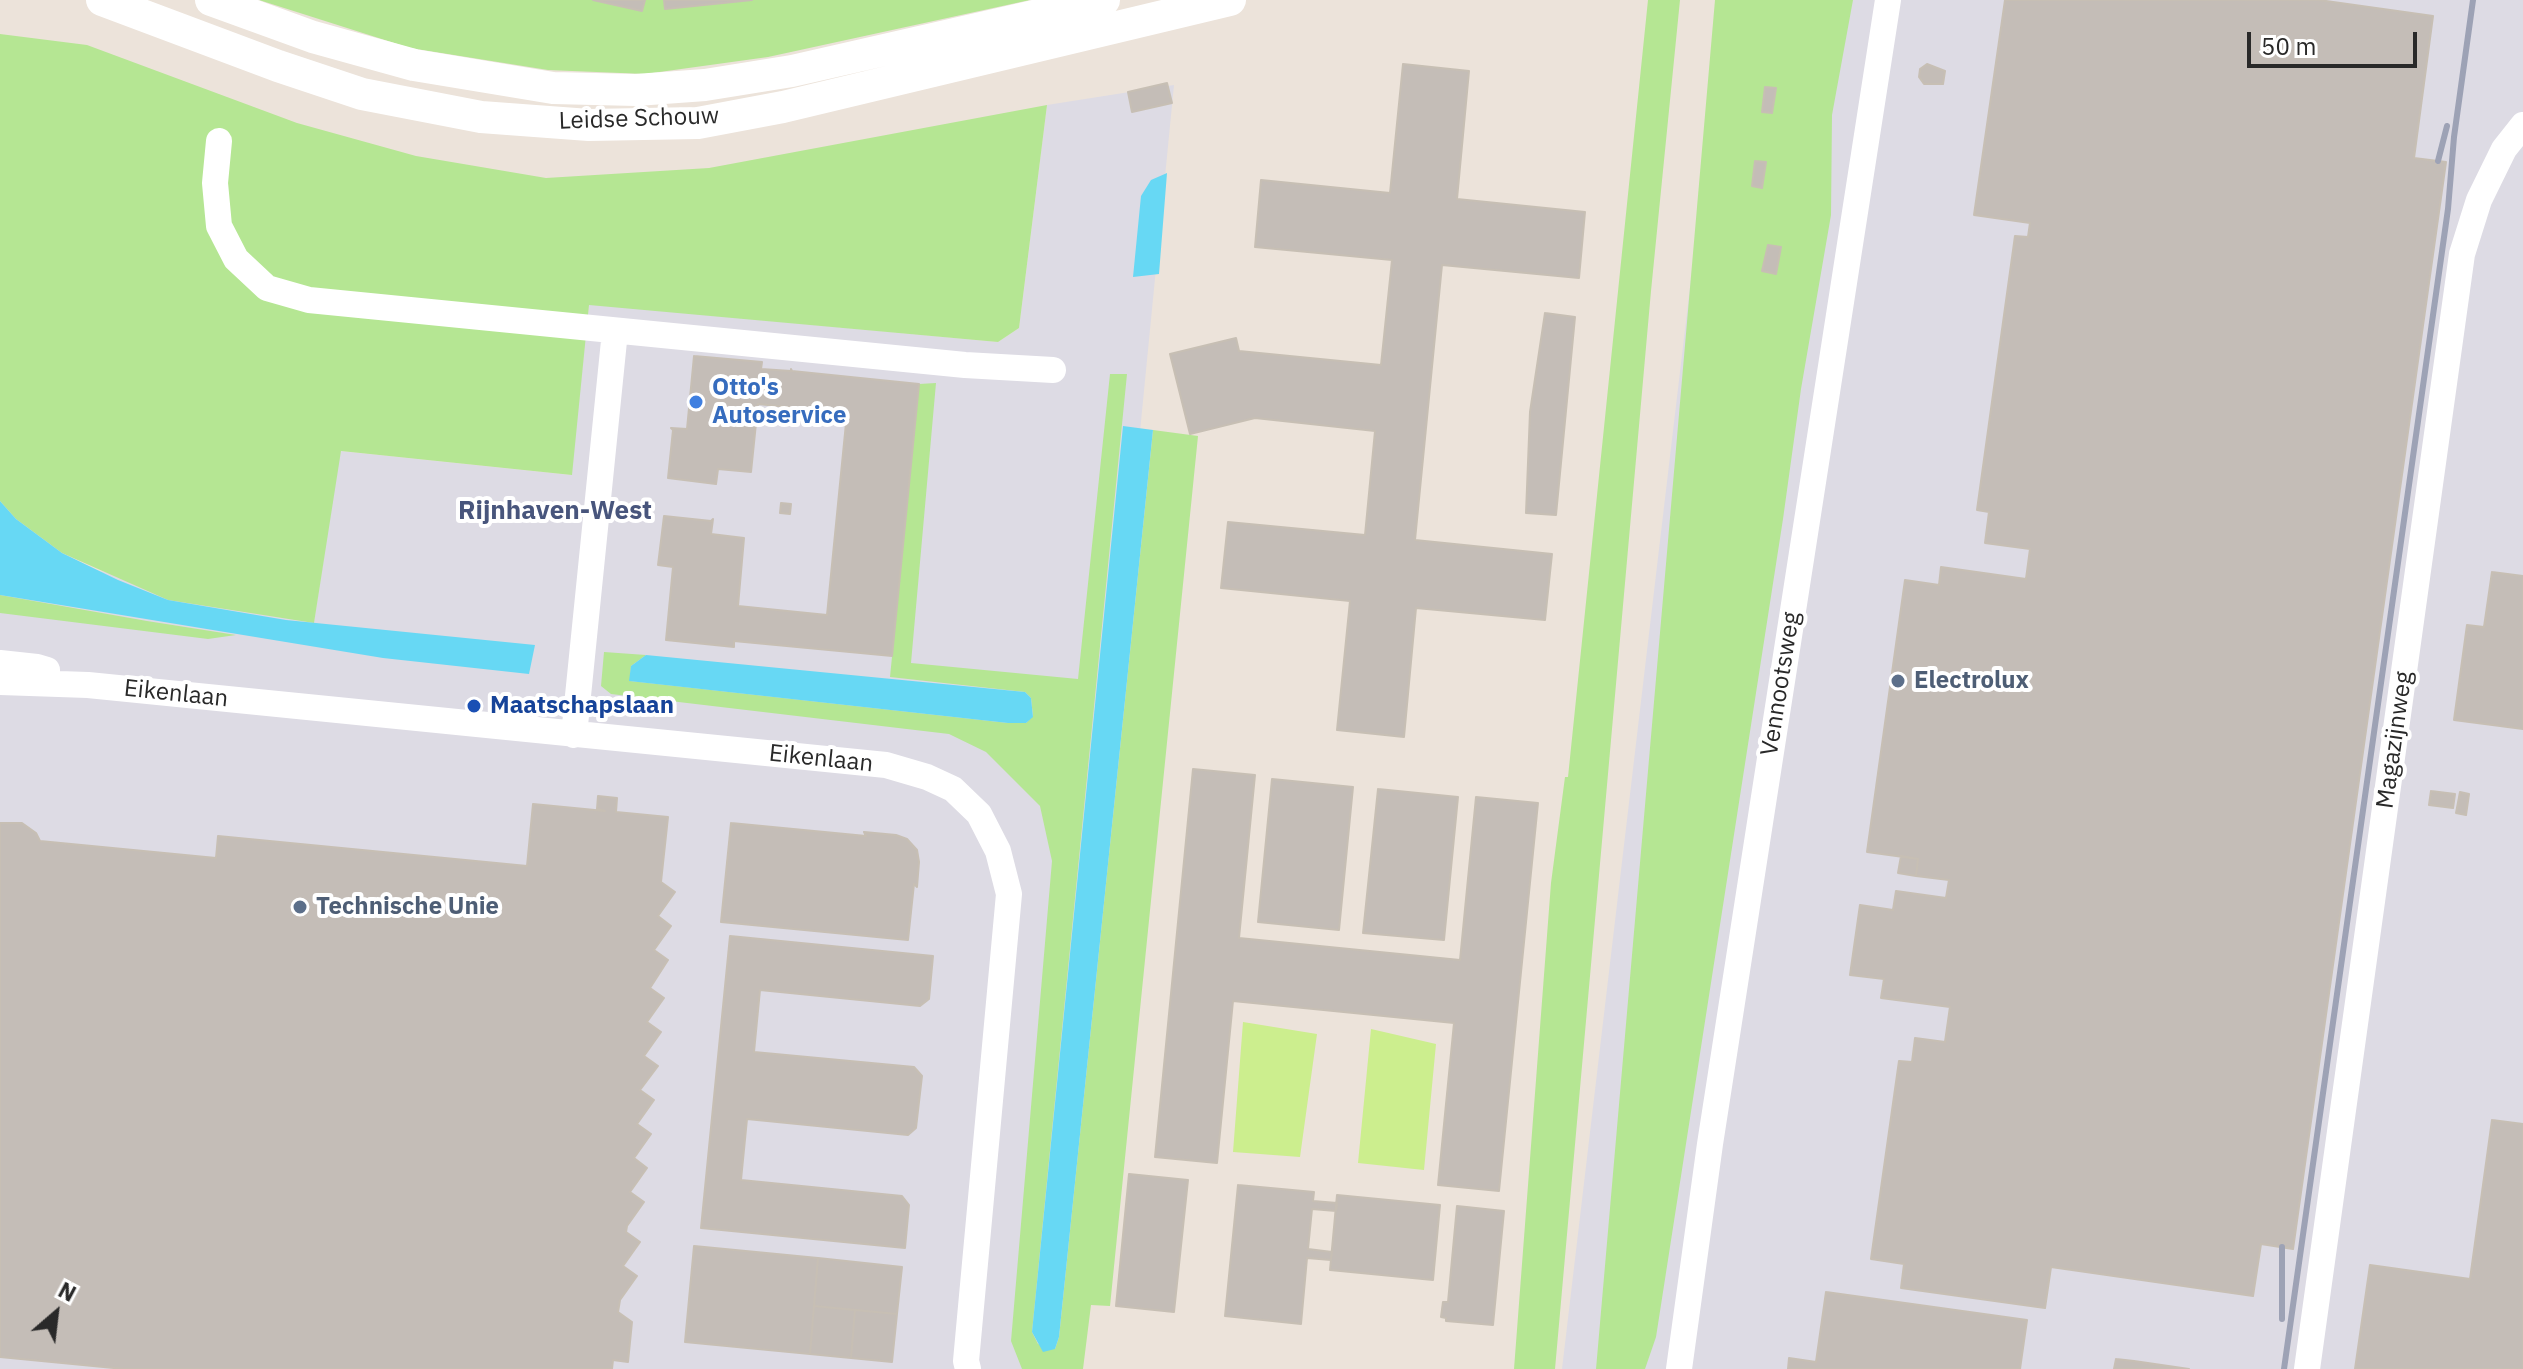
<!DOCTYPE html>
<style>
body{margin:0}
#map{position:relative;width:2523px;height:1369px;overflow:hidden;background:#ece3da;font-family:"IBM Plex Sans",sans-serif}
canvas{display:block}
.north{position:absolute;left:16px;top:1273px;width:80px;height:80px;-webkit-text-stroke:6px #fff;paint-order:stroke;rotate:28deg;font-size:22px;font-weight:700;line-height:32px;text-align:center;color:#292929}
.north::after{content:'';display:block;margin:auto;width:28px;height:36px;background:#292929;clip-path:polygon(50% 0,100% 100%,50% 72%,0 100%)}
.scale{position:absolute;left:2247px;top:32px;width:170px;height:36px;box-sizing:border-box;border:4px solid #292929;border-top:0;padding-left:10px;font-size:24px;line-height:28px;white-space:nowrap;color:#292929;-webkit-text-stroke:6px #fff;paint-order:stroke}
</style>
<div id="map">
<canvas width="2523" height="1369"></canvas>
<div class="north">N</div>
<div class="scale">50 m</div>
</div>
<script>
const ctx = document.querySelector('canvas').getContext('2d');
ctx.lineJoin = 'round';
function fill(path, color) {
  ctx.fillStyle = color;
  ctx.fill(path, 'evenodd');
}
function shape(rows) {
  const path = new Path2D();
  for (const r of rows) {
    path.moveTo(r[0], r[1]);
    for (let i = 2; i < r.length; i += 2) path.lineTo(r[i], r[i + 1]);
  }
  return path;
}
function stroke(path, color, width, dash) {
  ctx.strokeStyle = color;
  ctx.lineWidth = width;
  ctx.lineCap = dash ? 'butt' : 'round';
  ctx.setLineDash(dash || []);
  ctx.stroke(path);
}
function label(font, color, halo, rows, align = 'center') {
  ctx.font = font + ' "IBM Plex Sans",sans-serif';
  ctx.lineWidth = 8;
  ctx.setLineDash([]);
  ctx.textBaseline = 'middle';
  ctx.strokeStyle = halo;
  ctx.fillStyle = color;
  for (const [text, x, y, turn = 0] of rows) {
    ctx.save();
    ctx.translate(x, y);
    ctx.rotate((+turn || 0) * Math.PI / 180);
    ctx.textAlign = isNaN(turn) ? turn : align;
    if (halo) ctx.strokeText(text, 0, 0);
    ctx.fillText(text, 0, 0);
    ctx.restore();
  }
}
fill(shape([
 [1724,0,2523,0,2523,1369,1562,1369],
 [1174,85,1048,1369,0,1369,0,547,314,622,340,451,571,475,589,304,998,342,1019,328,1047,105]
]), '#dddbe4');
fill(shape([
 [259,0,1030,0,768,57,645,74,548,70,410,48],
 [1648,0,1680,0,1651,291,1555,1369,1514,1369,1551,883,1565,777,1568,777],
 [1715,0,1853,0,1832,115,1831,215,1801,389,1783,519,1656,1337,1645,1369,1596,1369],
 [0,34,87,45,297,123,416,156,546,178,709,168,1047,105,1019,328,998,342,589,305,572,475,341,451,314,623,168,600,62,553,16,519,0,501],
 [1110,374,1127,374,1032,1332,1038,1344,1055,1349,1059,1337,1153,430,1198,436,1110,1306,1091,1305,1083,1369,1022,1369,1011,1341,1052,861,1040,806,986,752,949,734,611,694,601,686,604,652,646,655,631,666,630,681,1008,723,1026,723,1033,716,1031,698,1025,692,890,677,919,384,936,383,911,663,1078,679],
 [0,595,147,621,236,635,208,639,0,613]
]), '#b5e693');
fill(shape([
 [1243,1022,1317,1034,1300,1157,1233,1152],
 [1371,1029,1436,1044,1424,1170,1358,1163]
]), '#ccee8e');
fill(shape([
 [1167,173,1159,274,1133,277,1141,196,1151,180],
 [1123,426,1153,430,1059,1337,1055,1349,1043,1352,1032,1332],
 [0,501,16,519,62,553,118,580,168,600,286,620,535,645,529,674,383,658,0,595],
 [646,655,1025,692,1031,698,1033,717,1026,723,1008,723,629,681,631,666]
]), '#67d8f4');
const building = shape([
 [593,0,645,0,642,11,593,0],
 [664,0,752,0,665,9,664,0],
 [2005,0,2319,0,2433,16,2414,158,2446,162,2293,1249,2261,1244,2253,1296,2051,1267,2045,1308,1901,1288,1904,1264,1871,1259,1899,1061,1912,1062,1915,1038,1945,1042,1950,1007,1881,998,1884,979,1850,975,1860,905,1893,910,1896,891,1946,898,1949,880,1916,876,1918,859,1867,852,1905,580,1939,585,1941,567,2026,579,2030,549,1985,543,1989,512,1977,510,2015,236,2028,237,2030,223,1974,215,2005,0],
 [1403,64,1469,71,1457,199,1585,212,1579,278,1442,265,1415,540,1552,554,1545,620,1416,608,1404,737,1337,730,1350,601,1221,588,1228,522,1365,535,1375,431,1255,418,1190,434,1170,354,1236,338,1239,351,1381,365,1392,260,1255,247,1261,180,1390,193,1403,64],
 [1927,64,1945,71,1943,84,1924,84,1919,77,1920,69,1927,64],
 [1167,83,1172,103,1132,112,1128,92,1167,83],
 [1765,87,1776,88,1772,113,1762,112,1765,87],
 [1755,161,1766,162,1762,188,1752,186,1755,161],
 [1768,245,1781,247,1776,274,1762,271,1768,245],
 [1545,313,1575,317,1556,515,1526,513,1530,412,1545,313],
 [694,356,762,362,761,369,791,371,791,369,792,371,919,384,892,656,734,641,734,647,666,640,673,567,658,565,664,516,711,521,713,519,711,534,744,538,738,606,827,615,847,413,758,404,751,472,718,469,716,484,668,478,673,430,671,428,687,429,694,356],
 [781,503,791,504,790,514,780,513,781,503],
 [2492,572,2523,576,2523,729,2454,720,2467,625,2484,627,2492,572],
 [1193,769,1255,775,1239,938,1460,960,1476,797,1538,803,1499,1191,1438,1185,1454,1023,1233,1001,1217,1163,1155,1157,1193,769],
 [1272,779,1353,787,1339,930,1258,922,1272,779],
 [1378,789,1458,797,1444,940,1363,933,1378,789],
 [2431,791,2455,794,2453,808,2429,805,2431,791],
 [2460,792,2469,794,2466,815,2456,813,2460,792],
 [598,796,617,798,616,812,668,817,661,882,675,892,658,916,671,926,654,950,668,960,650,988,664,998,647,1022,661,1032,644,1056,658,1066,640,1090,654,1100,637,1124,651,1134,634,1158,647,1168,630,1192,644,1202,627,1226,626,1232,640,1242,623,1266,637,1276,620,1300,618,1312,632,1322,628,1362,613,1360,612,1369,124,1369,0,1357,0,823,22,823,36,833,40,841,216,858,218,836,527,866,533,804,605,811,597,809,598,796],
 [731,823,866,836,864,832,896,835,907,839,917,850,919,862,917,887,914,884,908,940,721,922,731,823],
 [1901,856,1918,859,1916,876,1898,873,1901,856],
 [730,936,933,956,929,999,920,1006,760,990,754,1052,914,1067,922,1076,916,1128,908,1135,747,1119,741,1180,902,1196,909,1205,905,1248,701,1228,730,936],
 [2492,1120,2523,1124,2523,1369,2355,1369,2370,1265,2470,1279,2492,1120],
 [1129,1174,1188,1180,1174,1312,1116,1306,1129,1174],
 [1238,1185,1314,1192,1313,1201,1337,1203,1336,1211,1312,1209,1308,1249,1332,1252,1331,1260,1307,1258,1301,1324,1225,1316,1238,1185],
 [1337,1195,1440,1205,1433,1280,1330,1270,1337,1195],
 [1457,1206,1504,1211,1493,1325,1446,1321,1446,1318,1441,1317,1443,1302,1448,1302,1457,1206],
 [694,1246,818,1258,810,1354,685,1342,694,1246],
 [818,1258,902,1267,897,1314,814,1306,818,1258],
 [1826,1292,2027,1320,2020,1369,1788,1369,1789,1358,1816,1362,1826,1292],
 [814,1306,855,1310,851,1358,810,1354,814,1306],
 [855,1310,897,1314,892,1362,851,1358,855,1310],
 [2116,1359,2134,1361,2189,1369,2114,1369,2116,1359]
]);
fill(building, '#c4bdb7');
stroke(building, '#c7bfb4', 2);
stroke(shape([
 [219,141,215,183,219,226,236,259,267,288,309,300,965,365,1053,370],
 [0,663,37,667,47,670],
 [0,682,88,685,886,765,927,777,953,789,979,814,998,851,1009,894,966,1361,968,1369],
 [574,735,615,331],
 [1679,1369,1710,1144,1888,0],
 [2307,1369,2462,254,2479,200,2504,149,2523,125]
]), '#fff', 26);
stroke(shape([
 [102,0,278,66,362,94,481,117,589,125,698,123,783,107,1230,0],
 [211,0,313,37,414,65,553,88,636,90,705,85,792,71,1104,0]
]), '#fff', 32);
stroke(shape([
 [2438,161,2447,126],
 [2282,1247,2282,1319],
 [2284,1369,2448,209,2454,137,2473,0]
]), '#9da2b5', 6);
for (const [x, y, r, color] of [
 [696,402,8,"#3f7fe0"],
 [1898,681,8,"#5c6f8a"],
 [474,706,8,"#1a4fb4"],
 [300,907,8,"#5c6f8a"]
]) {
  const dot = new Path2D();
  dot.arc(x, y, r, 0, 2 * Math.PI);
  ctx.fillStyle = color;
  ctx.fill(dot);
  stroke(dot, '#fff', 3);
}
label('24px', '#292929', '#fff', [
 ["Leidse Schouw",639,119,-2],
 ["Vennootsweg",1781,684,-81],
 ["Eikenlaan",176,694,6],
 ["Magazijnweg",2395,740,-82],
 ["Eikenlaan",821,759,6]
]);
label('bold 24px', '#366cbe', '#fff', [
 ["Otto's",712,388],
 ["Autoservice",712,416]
], 'left');
label('bold 24px', '#4e5e75', '#fff', [
 ["Electrolux",1914,681],
 ["Technische Unie",316,907]
], 'left');
label('bold 24px', '#164399', '#fff', [
 ["Maatschapslaan",490,706]
], 'left');
label('bold 26px', '#48557c', '#fff', [
 ["Rijnhaven-West",555,511]
]);
</script>
